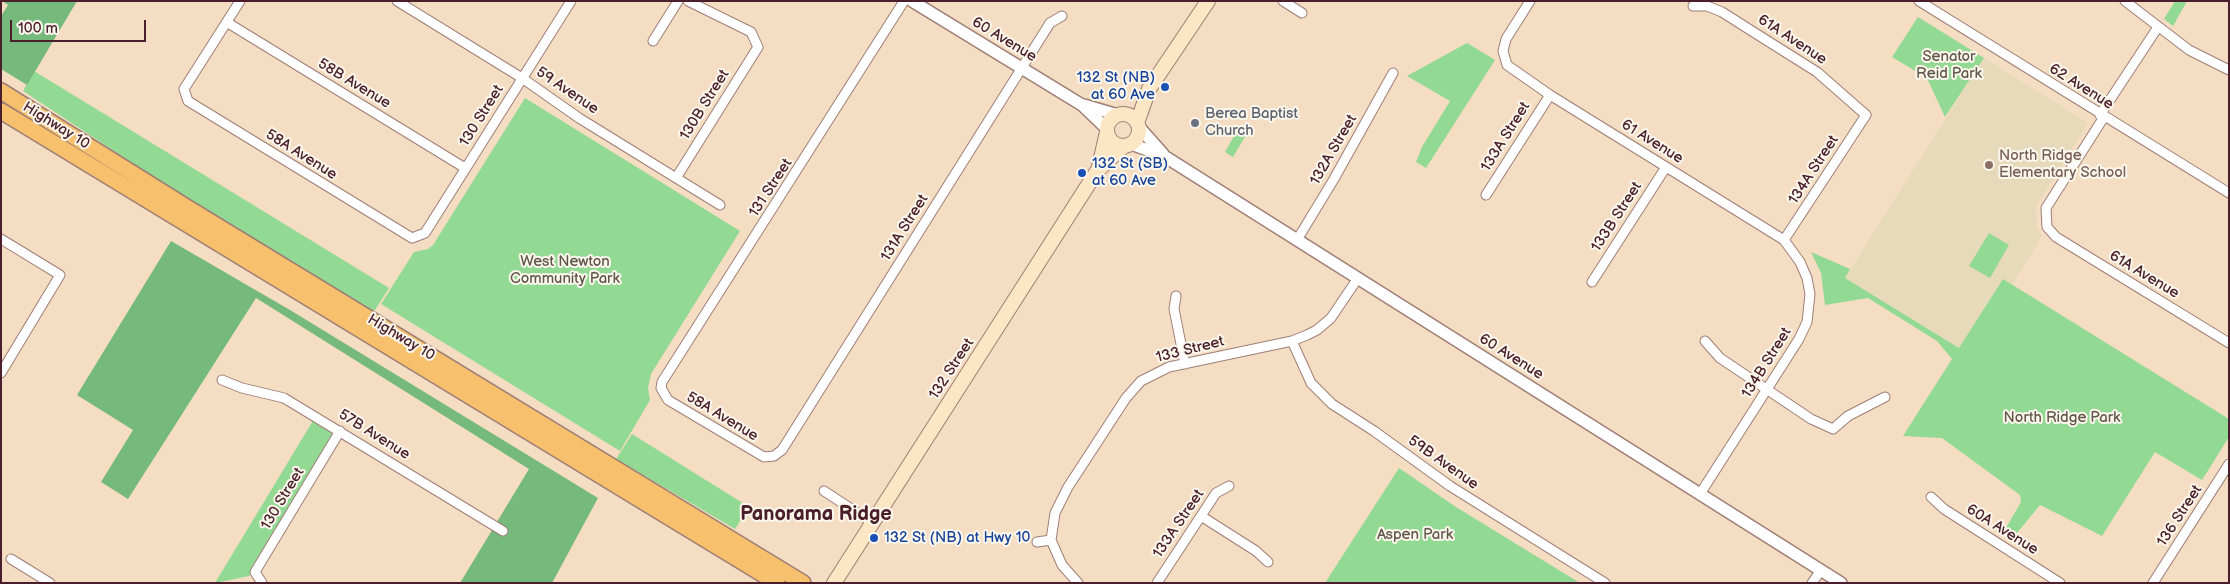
<!DOCTYPE html>
<style>
body{margin:0}
#map{position:relative;width:2230px;height:584px;overflow:hidden;background:#f4ddc2;font-family:"Balsamiq Sans",sans-serif}
canvas{display:block}
.frame{position:absolute;inset:0;border:2px solid #4a1f2b;pointer-events:none}
.scale{position:absolute;left:10px;top:20px;width:136px;height:22px;box-sizing:border-box;border:2px solid #4a1f2b;border-top:0;padding-left:6px;font-size:15px;line-height:18px;white-space:nowrap;color:#4a1f2b;-webkit-text-stroke:4px #fbf7ec;paint-order:stroke}
</style>
<div id="map">
<canvas width="2230" height="584"></canvas>
<div class="frame"></div>
<div class="scale">100 m</div>
</div>
<script>
const ctx = document.querySelector('canvas').getContext('2d');
ctx.lineJoin = 'round';
function fill(path, color) {
  ctx.fillStyle = color;
  ctx.fill(path, 'evenodd');
}
function shape(rows) {
  const path = new Path2D();
  for (const r of rows) {
    if (r.length === 3) {
      path.moveTo(r[0] + r[2], r[1]);
      path.arc(r[0], r[1], r[2], 0, 2 * Math.PI);
      continue;
    }
    path.moveTo(r[0], r[1]);
    for (let i = 2; i < r.length; i += 2) path.lineTo(r[i], r[i + 1]);
  }
  return path;
}
function stroke(path, color, width, dash) {
  ctx.strokeStyle = color;
  ctx.lineWidth = width;
  ctx.lineCap = dash ? 'butt' : 'round';
  ctx.setLineDash(dash || []);
  ctx.stroke(path);
}
function label(font, color, halo, rows, align = 'center') {
  ctx.font = font + ' "Balsamiq Sans",sans-serif';
  ctx.lineWidth = 4;
  ctx.setLineDash([]);
  ctx.textBaseline = 'middle';
  ctx.strokeStyle = halo;
  ctx.fillStyle = color;
  for (const [text, x, y, turn = 0] of rows) {
    ctx.save();
    ctx.translate(x, y);
    ctx.rotate((+turn || 0) * Math.PI / 180);
    ctx.textAlign = isNaN(turn) ? turn : align;
    if (halo) ctx.strokeText(text, 0, 0);
    ctx.fillText(text, 0, 0);
    ctx.restore();
  }
}
fill(shape([
 [1984,58,2088,123,2036,207,2037,227,2042,236,2012,285,2003,280,1959,348,1845,278]
]), '#e6daba');
fill(shape([
 [2175,1,2187,1,2173,26,2164,19],
 [1918,17,1984,58,1945,117,1927,78,1892,57],
 [1467,43,1495,60,1426,168,1416,162,1422,147,1450,101,1407,76],
 [34,71,389,288,373,313,149,174,23,91],
 [525,98,740,231,651,374,648,388,650,400,620,451,381,304,414,252,428,249,433,245],
 [1240,125,1249,130,1233,157,1225,152],
 [1989,233,2009,245,1990,278,1969,266],
 [1811,252,1850,269,1845,278,1959,348,2003,279,2229,419,2229,437,2202,480,2155,452,2102,536,2040,505,2012,539,2003,533,2021,502,2020,495,1942,438,1903,436,1952,359,1937,341,1868,298,1825,305,1821,273],
 [314,419,336,433,333,443,249,576,215,583],
 [632,434,749,507,735,529,616,459],
 [1399,468,1456,507,1580,583,1325,583]
]), '#92d993');
fill(shape([
 [2,1,77,1,27,85,1,69,1,16,8,5],
 [171,241,290,310,598,498,552,583,460,583,529,469,256,298,128,499,101,482,133,430,77,395]
]), '#75b97d');
const minor = shape([
 [240,1,184,89,188,101,412,238,425,233,571,1],
 [397,1,522,78,579,118,720,205],
 [904,1,662,382,661,388,668,400,764,457,774,456,782,450,1050,23,1062,16],
 [1283,1,1302,13],
 [1530,1,1506,39,1503,51,1507,65,1550,95,1784,240,1800,262,1807,278,1810,294,1807,322,1799,339,1700,494],
 [1919,1,2229,193],
 [2125,1,2189,50,2229,70],
 [1693,6,1707,6,1722,12,1755,33,1817,72,1866,115,1784,240],
 [228,23,465,168],
 [653,41,678,1],
 [2100,115,2158,27],
 [2104,117,2046,208,2047,227,2056,237,2229,343],
 [676,178,758,47,751,32,688,1],
 [1486,195,1550,95],
 [1,239,60,275,1,373],
 [1297,240,1334,179,1393,73],
 [1592,282,1666,167],
 [1176,296,1174,309,1185,364],
 [1292,341,1311,383,1332,404,1374,431,1450,486,1605,583],
 [1705,341,1720,358,1811,419,1833,429,1848,416,1885,397],
 [222,380,242,388,284,398,503,531],
 [824,491,873,523],
 [1931,497,1944,509,2060,583],
 [1201,516,1256,551,1268,562],
 [1051,540,1062,565,1078,583],
 [1037,542,1051,540,1055,513,1068,487,1126,398,1141,381,1169,367,1292,341,1307,335,1317,330,1331,318,1358,278],
 [11,559,50,583],
 [262,583,255,572,340,431],
 [1157,583,1216,493,1229,486],
 [1812,583,1821,570],
 [2153,583,2229,464]
]);
const tertiary = shape([
 [912,1,1082,105,1107,129],
 [1084,105,1118,115],
 [1139,127,1163,154],
 [1131,144,1164,156,1841,583]
]);
const secondary = shape([
 [1123,130,16],
 [1137,123,1149,89,1208,1],
 [1098,171,1107,132],
 [834,583,1097,171,1124,146]
]);
const trunk = shape([
 [1,91,188,208,803,583],
 [1,111,777,583]
]);
stroke(minor, '#9f7e76', 11);
stroke(tertiary, '#9f7e76', 14);
stroke(secondary, '#9f7e76', 16);
stroke(trunk, '#9f7e76', 18);
stroke(minor, '#fff', 9);
stroke(tertiary, '#fff', 11);
stroke(secondary, '#fce6c4', 14);
stroke(trunk, '#f7c06c', 15);
for (const [x, y, r, color] of [
 [1165,87,5,"#1a4fb4"],
 [1195,123,5,"#6b7280"],
 [1989,165,5,"#8d6e63"],
 [1082,173,5,"#1a4fb4"],
 [874,538,5,"#1a4fb4"]
]) {
  const dot = new Path2D();
  dot.arc(x, y, r, 0, 2 * Math.PI);
  ctx.fillStyle = color;
  ctx.fill(dot);
  stroke(dot, '#fbf7ec', 2);
}
label('15px', '#4a1f2b', '#fbf7ec', [
 ["60 Avenue",1004,40,31],
 ["61A Avenue",1792,40,33],
 ["58B Avenue",354,84,31],
 ["62 Avenue",2081,87,32],
 ["59 Avenue",567,91,34],
 ["130B Street",705,105,-58],
 ["130 Street",482,116,-58],
 ["Highway 10",56,126,32],
 ["133A Street",1506,137,-58],
 ["61 Avenue",1652,142,32],
 ["132A Street",1334,150,-60],
 ["58A Avenue",301,155,32],
 ["134A Street",1814,170,-57],
 ["131 Street",771,188,-57],
 ["133B Street",1617,217,-57],
 ["131A Street",905,228,-58],
 ["61A Avenue",2144,275,31],
 ["Highway 10",401,338,31],
 ["133 Street",1190,350,-14],
 ["60 Avenue",1511,357,32],
 ["134B Street",1767,363,-58],
 ["132 Street",952,369,-57],
 ["58A Avenue",722,417,31],
 ["57B Avenue",374,435,32],
 ["59B Avenue",1443,463,35],
 ["130 Street",283,499,-59],
 ["136 Street",2180,516,-57],
 ["133A Street",1179,524,-56],
 ["60A Avenue",2002,530,32]
]);
label('15px', '#60574a', '#fbf7ec', [
 ["Senator",1949,57],
 ["Reid Park",1949,74],
 ["West Newton",565,262],
 ["Community Park",565,279],
 ["North Ridge Park",2062,418],
 ["Aspen Park",1415,535]
]);
label('15px', '#164399', '#fbf7ec', [
 ["132 St (NB)",1155,78,"right"],
 ["at 60 Ave",1155,95,"right"],
 ["132 St (SB)",1092,164],
 ["at 60 Ave",1092,181],
 ["132 St (NB) at Hwy 10",884,538]
], 'left');
label('15px', '#5b616d', '#fbf7ec', [
 ["Berea Baptist",1205,114],
 ["Church",1205,131]
], 'left');
label('15px', '#785e54', '#fbf7ec', [
 ["North Ridge",1999,156],
 ["Elementary School",1999,173]
], 'left');
label('bold 20px', '#4a1f2b', '#fbf7ec', [
 ["Panorama Ridge",816,515]
]);
</script>
